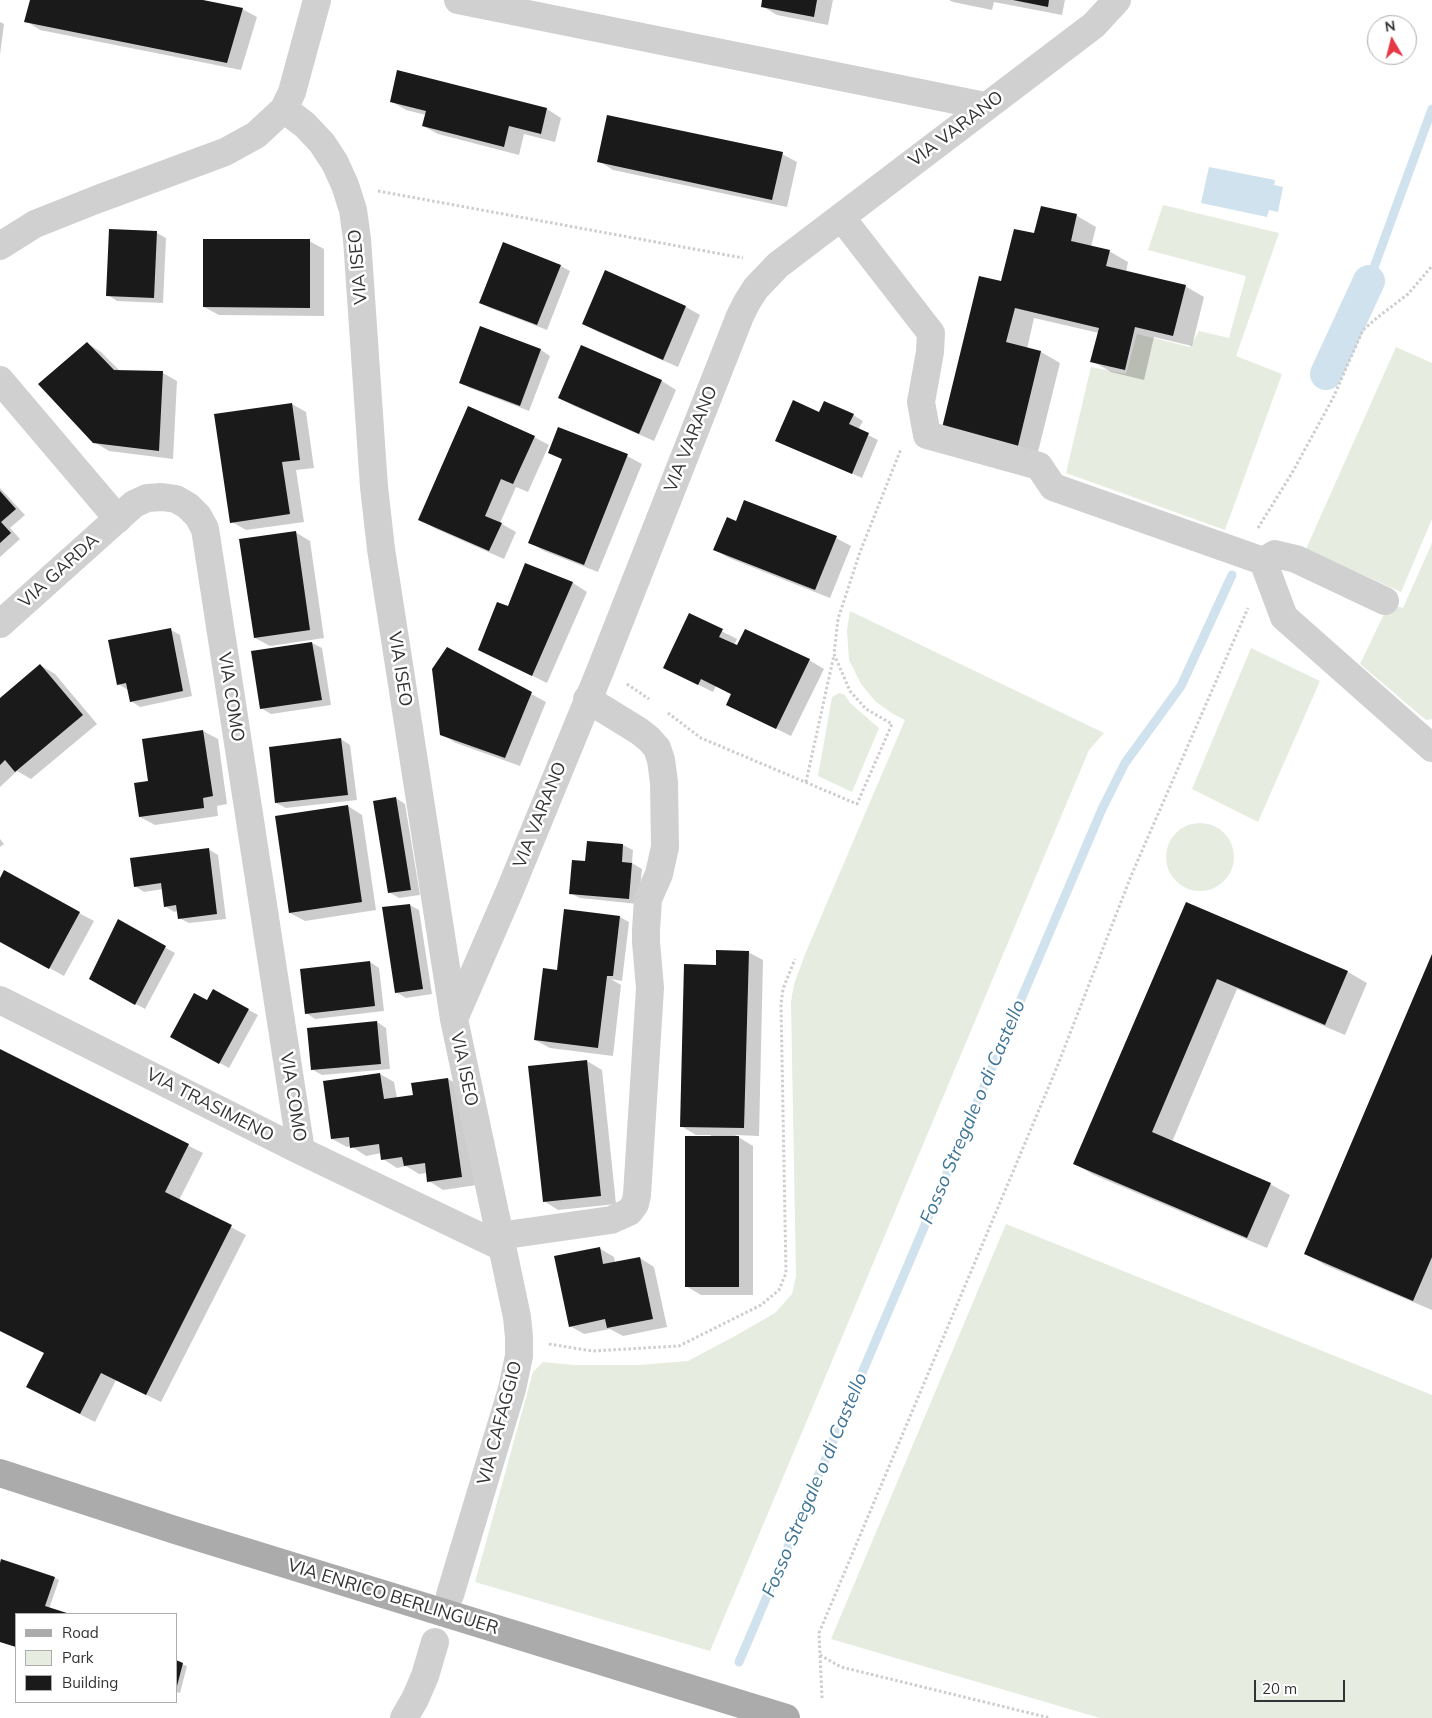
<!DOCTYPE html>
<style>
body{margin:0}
#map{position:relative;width:1432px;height:1718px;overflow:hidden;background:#fff;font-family:Mulish,sans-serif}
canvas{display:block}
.legend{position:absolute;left:15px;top:1613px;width:162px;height:90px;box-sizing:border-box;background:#fff;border:1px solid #adadad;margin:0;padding:6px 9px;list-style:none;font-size:15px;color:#333}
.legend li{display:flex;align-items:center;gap:10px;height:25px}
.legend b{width:25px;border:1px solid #adadad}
.north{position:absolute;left:1367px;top:15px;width:50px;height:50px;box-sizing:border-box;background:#fff;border:1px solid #adadad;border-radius:50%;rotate:352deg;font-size:14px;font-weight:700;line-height:20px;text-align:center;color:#333}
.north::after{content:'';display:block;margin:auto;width:18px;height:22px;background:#e63946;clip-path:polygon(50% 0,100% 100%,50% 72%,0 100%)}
.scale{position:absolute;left:1254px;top:1680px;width:91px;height:22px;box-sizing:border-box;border:2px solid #333;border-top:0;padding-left:6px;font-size:15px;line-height:18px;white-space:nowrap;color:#333;-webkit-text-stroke:4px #fff;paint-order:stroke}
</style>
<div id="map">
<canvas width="1432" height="1718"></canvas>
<ul class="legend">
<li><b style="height:6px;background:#ababab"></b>Road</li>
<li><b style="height:14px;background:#e6ecdf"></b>Park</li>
<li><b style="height:14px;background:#1a1a1a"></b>Building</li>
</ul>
<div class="north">N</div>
<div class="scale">20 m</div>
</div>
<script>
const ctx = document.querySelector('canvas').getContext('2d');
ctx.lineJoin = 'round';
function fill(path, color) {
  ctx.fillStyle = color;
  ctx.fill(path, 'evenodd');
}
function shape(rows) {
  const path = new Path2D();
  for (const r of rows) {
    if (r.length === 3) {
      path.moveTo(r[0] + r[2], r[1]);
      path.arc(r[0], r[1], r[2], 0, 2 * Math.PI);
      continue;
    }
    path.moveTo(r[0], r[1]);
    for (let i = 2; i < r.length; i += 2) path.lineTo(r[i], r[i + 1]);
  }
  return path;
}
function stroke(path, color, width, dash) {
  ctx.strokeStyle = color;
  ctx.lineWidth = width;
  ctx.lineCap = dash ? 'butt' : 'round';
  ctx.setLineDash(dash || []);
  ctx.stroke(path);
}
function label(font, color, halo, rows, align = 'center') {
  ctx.font = font + ' Mulish,sans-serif';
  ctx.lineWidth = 5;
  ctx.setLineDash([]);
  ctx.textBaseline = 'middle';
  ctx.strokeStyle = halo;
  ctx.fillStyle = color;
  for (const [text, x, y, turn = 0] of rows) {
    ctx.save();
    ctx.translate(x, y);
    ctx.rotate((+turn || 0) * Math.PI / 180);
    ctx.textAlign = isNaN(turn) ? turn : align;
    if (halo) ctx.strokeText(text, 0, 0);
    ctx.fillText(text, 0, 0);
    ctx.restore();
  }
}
fill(shape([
 [1163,205,1279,233,1236,356,1282,374,1225,530,1066,473,1091,367,1126,374,1137,334,1190,347,1199,331,1229,338,1246,276,1148,250],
 [1396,347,1432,363,1432,519,1401,592,1306,549],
 [1432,543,1432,719,1426,720,1360,664,1389,604,1403,608],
 [850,611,1104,733,1089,750,710,1651,475,1582,533,1372,543,1362,573,1365,639,1365,688,1361,735,1336,775,1313,792,1294,796,1276,791,1002,794,984,806,952,905,720,893,714,875,701,861,684,849,660,847,630],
 [1251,648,1320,681,1258,822,1192,789],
 [839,693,845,695,850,703,879,728,852,792,818,776,832,697],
 [1200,857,34],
 [1006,1224,1432,1395,1432,1718,1100,1718,831,1639]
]), '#e6ecdf');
fill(shape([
 [1209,167,1275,180,1274,185,1283,187,1278,212,1269,210,1267,217,1201,203]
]), '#cfe2ee');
fill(shape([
 [31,0,197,0,242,9,257,17,241,70,40,30,26,21],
 [764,0,833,0,828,25,777,15,762,6],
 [949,0,1065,0,1062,15,994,2,992,10,953,2],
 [0,22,4,24,0,55],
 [398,72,547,109,561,118,555,142,524,134,519,155,438,134,423,126,426,115,406,110,391,101],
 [782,154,797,162,787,207,613,170,599,161],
 [1042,207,1077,216,1096,227,1091,247,1109,251,1128,262,1126,272,1185,286,1204,297,1192,346,1154,337,1144,380,1111,372,1092,361,1099,333,1034,318,1027,349,1041,352,1060,363,1036,460,961,442,1002,283,1035,235],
 [157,233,166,238,163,303,117,301,108,295],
 [309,241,324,249,324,316,219,315,204,307],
 [561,266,570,271,547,330,490,308,481,303],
 [606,272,686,307,700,315,678,367,598,332,584,324],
 [481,328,541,350,550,356,529,411,470,388,460,383],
 [87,343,101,352,121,372,163,373,177,381,173,459,109,451,94,442],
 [582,346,662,381,676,390,654,441,574,406,559,398],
 [292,404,306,412,314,468,296,470,304,522,246,530,232,522],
 [820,413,853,415,863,421,858,430,878,440,862,478,777,440],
 [559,428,627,456,642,464,598,572,544,551,529,542,563,460,549,452],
 [534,437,549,445,528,492,516,487,500,523,516,532,504,559,434,528,420,519],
 [0,488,25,515,10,528,20,539,0,557],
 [295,532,310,541,324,638,270,646,255,638],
 [836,538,851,546,830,598,729,558,715,550],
 [526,565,573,583,587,592,547,683,480,650,509,608],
 [690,615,737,639,734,645,809,660,824,669,791,736,728,705,732,695,716,686,713,692,679,675],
 [171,630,180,635,192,696,140,707,131,701,128,690,118,684],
 [312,643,322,648,331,705,271,714,261,708],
 [448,649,546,702,520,766,456,743,441,734],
 [40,665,55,674,97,724,31,779,17,771,0,787,0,699],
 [203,731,218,739,227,804,217,806,218,816,155,825,140,817,149,782],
 [341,739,350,745,357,800,286,808,276,803],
 [396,798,405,804,420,895,399,898,389,892],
 [348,806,362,815,376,910,305,921,290,913],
 [0,839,4,844,0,847],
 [588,842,623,845,633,850,632,863,642,869,638,904,580,898,570,893,586,862],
 [208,849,218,855,226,919,189,923,179,918,178,911,174,912,165,906,163,889,144,892,135,886],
 [0,880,79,913,94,921,64,976,0,941],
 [1187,903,1348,972,1367,983,1345,1035,1237,989,1172,1142,1270,1184,1290,1195,1267,1248,1094,1175,1075,1164],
 [410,905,419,910,432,994,406,998,396,992],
 [620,917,629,922,622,981,611,979,621,985,613,1056,550,1048,535,1040,562,972],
 [118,921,175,953,145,1009,90,979],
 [748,952,763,960,759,1136,735,1135,753,1146,753,1295,701,1295,686,1286,711,1135,696,1135,681,1126,717,966],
 [1432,957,1432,1310,1325,1265,1306,1254],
 [370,962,379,968,384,1011,315,1019,306,1013],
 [214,991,258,1015,229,1068,172,1037,208,1001],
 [377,1022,386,1028,390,1069,322,1075,313,1070],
 [0,1051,203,1153,179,1200,246,1235,161,1402,116,1380,95,1422,42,1395,45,1353,0,1331],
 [587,1061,602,1070,616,1204,558,1210,544,1201],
 [380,1074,394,1082,397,1098,414,1096,413,1084,448,1079,463,1087,477,1185,443,1190,429,1181,427,1173,419,1174,406,1166,397,1168,383,1159,382,1153,366,1156,351,1146,347,1147,332,1139],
 [599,1248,614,1257,615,1263,640,1258,654,1267,667,1327,623,1336,610,1329,584,1334,570,1326],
 [0,1567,55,1578,59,1580,49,1609,66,1614,16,1614,16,1647,0,1642],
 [176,1662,187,1666,180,1693,176,1692]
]), '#0003');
stroke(shape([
 [1369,281,1432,109],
 [739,1662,1102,809,1125,763,1181,686,1232,575]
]), '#cfe2ee', 9);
stroke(shape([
 [1326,374,1369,281]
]), '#cfe2ee', 32);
fill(shape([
 [30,0,203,0,243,8,227,63,24,22],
 [762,0,817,0,814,17,761,7],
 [1013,0,1049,0,1048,7],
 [397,70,547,108,541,134,509,126,504,147,422,126,426,111,390,102],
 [607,115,783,152,772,200,597,162],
 [1041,206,1077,214,1071,241,1110,250,1106,266,1186,285,1173,336,1135,327,1125,370,1090,362,1099,328,1015,308,1006,342,1041,351,1017,450,941,432,979,276,1001,281,1014,229,1034,233],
 [109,229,157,231,154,298,106,296],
 [203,239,310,239,310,308,203,307],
 [503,242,561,265,537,325,479,303],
 [605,270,686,306,663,360,582,324],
 [480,326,541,349,520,406,459,383],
 [87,342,114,370,163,371,159,451,93,443,38,384],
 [581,345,662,380,639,434,558,398],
 [793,400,819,412,824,401,854,414,849,424,869,433,852,474,775,441],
 [292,403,300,460,282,462,290,514,230,523,214,414],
 [468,406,535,436,513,484,501,479,485,516,502,523,489,551,418,520],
 [558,427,628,454,584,565,528,543,562,459,548,453],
 [0,491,16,509,1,522,11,533,0,543],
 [744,500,837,536,815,590,713,550,727,517,736,521],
 [296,531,310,630,254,638,239,539],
 [525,563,573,582,532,676,478,650,497,602,508,606],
 [689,613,723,629,719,637,737,645,745,629,810,659,776,729,726,705,731,694,701,679,698,685,663,668],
 [171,628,183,691,130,702,126,683,117,685,108,640],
 [312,642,322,700,260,709,251,651],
 [447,647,532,692,505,758,440,735,432,669],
 [40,664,83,715,15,772,5,760,0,765,0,698],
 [203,730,213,796,203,798,204,808,139,817,134,783,148,781,142,739],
 [341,738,348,795,275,803,269,747],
 [396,797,411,890,388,893,373,801],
 [348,805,362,902,289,913,275,816],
 [587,841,623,844,622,862,632,863,629,899,569,894,572,860,585,861],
 [209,848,217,914,178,919,176,905,164,907,161,883,134,887,130,858],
 [4,870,80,912,49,969,0,942,0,878],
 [1186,902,1348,971,1325,1025,1217,979,1152,1132,1271,1183,1247,1238,1073,1164],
 [410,904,423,989,395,993,382,907],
 [564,909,620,916,613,976,607,976,598,1048,534,1040,543,968,557,970],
 [118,919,166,946,135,1005,89,979],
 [716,950,749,951,744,1128,680,1127,684,964,716,965],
 [1432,954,1432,1257,1413,1301,1304,1254],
 [370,961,375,1006,305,1014,300,969],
 [213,989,249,1009,219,1064,170,1037,194,993,207,1000],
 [377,1021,381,1064,311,1070,307,1028],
 [0,1049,189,1144,165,1192,232,1225,146,1395,101,1373,80,1414,26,1387,44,1353,0,1331],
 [587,1060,601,1196,543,1202,528,1066],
 [380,1073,384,1099,413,1095,411,1083,448,1078,462,1177,427,1182,425,1163,404,1166,402,1157,381,1160,379,1144,350,1148,349,1137,331,1139,323,1081],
 [685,1136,739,1136,739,1287,685,1287],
 [600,1247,603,1264,640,1257,653,1319,607,1328,605,1319,569,1327,554,1256],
 [1,1559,55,1577,45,1606,70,1614,16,1614,16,1647,0,1642,0,1563],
 [176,1660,183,1663,177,1686,176,1686]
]), '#1a1a1a');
stroke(shape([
 [378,191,743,258],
 [1258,528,1292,473,1333,398,1363,330,1378,317,1408,294,1432,266],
 [627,684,649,699],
 [668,713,701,738,857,804,892,724,866,709,850,691,834,654,838,619,860,552,901,449],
 [806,782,834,655],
 [549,1344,592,1351,679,1346,761,1305,779,1290,786,1273,781,1004,783,989,795,959],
 [820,1655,841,1667,1050,1718],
 [822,1698,819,1633,1057,1067,1131,876,1248,608]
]), '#cdcdcd', 3, [2.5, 2.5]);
stroke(shape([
 [458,0,985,106],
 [284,109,305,125,322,143,335,163,345,185,353,210,357,239,374,487,381,549,454,1019,517,1317,519,1337,519,1356,512,1389,450,1595],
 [841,217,931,333,930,352,921,402,927,435,1039,466,1053,487,1263,561,1284,617,1432,748],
 [0,246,35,224,98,199,225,152,256,135,284,109,292,92,317,0],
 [0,380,118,519],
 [1263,561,1275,554,1296,559,1385,601],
 [0,624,134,504,147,498,162,497,176,499,188,506,198,516,205,529,301,1151],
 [0,1000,301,1151,502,1247],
 [454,1019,510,890,600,671,740,316,747,302,756,288,778,265,1094,25,1117,0],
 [499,1236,611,1220,629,1212,635,1204,637,1195,650,988,646,942,646,930,648,899,659,874,665,847,664,782,661,760,657,748,649,739,639,731,587,699],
 [404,1718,415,1699,425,1676,435,1642]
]), '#d0d0d0', 28);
stroke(shape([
 [0,1473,178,1531,786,1718]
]), '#ababab', 28);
label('18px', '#333', '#fff', [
 ["VIA VARANO",956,129,-37],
 ["VIA ISEO",358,267,-95],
 ["VIA VARANO",691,439,-68],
 ["VIA GARDA",59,571,-42],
 ["VIA ISEO",400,669,81],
 ["VIA COMO",231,697,81],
 ["VIA VARANO",540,815,-68],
 ["VIA ISEO",464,1069,78],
 ["VIA COMO",293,1097,81],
 ["VIA TRASIMENO",210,1105,27],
 ["VIA CAFAGGIO",500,1423,-75],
 ["VIA ENRICO BERLINGUER",393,1597,17]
]);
label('italic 19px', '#3f7597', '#fff', [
 ["Fosso Stregale o di Castello",973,1112,-67],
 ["Fosso Stregale o di Castello",815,1485,-67]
]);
</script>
